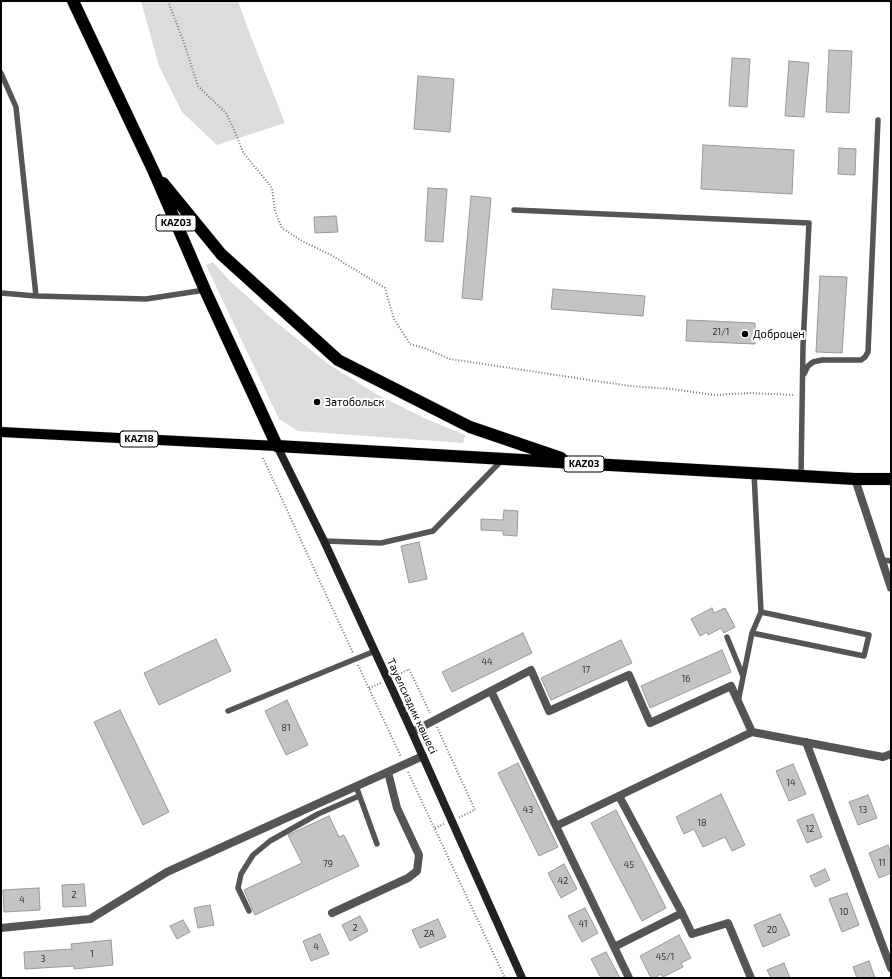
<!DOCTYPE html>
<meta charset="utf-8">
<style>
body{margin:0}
#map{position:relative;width:892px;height:979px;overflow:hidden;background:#fff;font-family:"Exo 2",sans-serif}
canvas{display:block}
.frame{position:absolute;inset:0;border:2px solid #000;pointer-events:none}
</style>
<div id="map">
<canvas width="892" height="979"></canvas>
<div class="frame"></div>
</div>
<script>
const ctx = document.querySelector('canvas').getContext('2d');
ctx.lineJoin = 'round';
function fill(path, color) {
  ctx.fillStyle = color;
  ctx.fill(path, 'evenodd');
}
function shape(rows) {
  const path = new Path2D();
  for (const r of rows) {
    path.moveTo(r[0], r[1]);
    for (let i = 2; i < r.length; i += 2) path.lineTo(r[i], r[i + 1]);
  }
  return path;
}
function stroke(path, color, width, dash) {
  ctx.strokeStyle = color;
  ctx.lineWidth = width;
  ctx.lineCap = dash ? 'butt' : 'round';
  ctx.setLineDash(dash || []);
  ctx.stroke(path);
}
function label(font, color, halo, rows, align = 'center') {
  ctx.font = font + ' "Exo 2",sans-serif';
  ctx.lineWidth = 4;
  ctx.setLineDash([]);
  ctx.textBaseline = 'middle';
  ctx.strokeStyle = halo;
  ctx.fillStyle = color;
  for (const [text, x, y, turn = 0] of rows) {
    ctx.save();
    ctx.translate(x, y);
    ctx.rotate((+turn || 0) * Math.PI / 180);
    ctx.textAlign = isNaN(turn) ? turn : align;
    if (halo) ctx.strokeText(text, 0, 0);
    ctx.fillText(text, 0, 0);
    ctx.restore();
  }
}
fill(shape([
 [141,1,238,1,251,37,285,123,217,145,182,112,159,66],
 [213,262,230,281,271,318,328,364,378,395,424,418,465,435,463,443,298,431,279,419,206,265]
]), '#dcdcdc');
const building = shape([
 [829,50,852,51,849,113,826,112,829,50],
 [732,58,750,59,747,107,729,106,732,58],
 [789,61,809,63,804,117,785,116,789,61],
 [418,76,454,79,450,132,414,129,418,76],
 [703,145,794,150,792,194,701,189,703,145],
 [839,148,856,149,855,175,838,174,839,148],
 [428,188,447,189,443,242,425,241,428,188],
 [471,196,491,198,482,300,462,298,471,196],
 [336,216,338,232,315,233,314,217,336,216],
 [820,276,847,277,842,353,816,352,820,276],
 [553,289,645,296,643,316,551,309,553,289],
 [687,320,755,323,755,344,686,341,687,320],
 [504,510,518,511,517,536,503,535,503,531,481,530,481,519,503,520,504,510],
 [419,542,427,579,409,583,401,546,419,542],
 [712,608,714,613,725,608,735,627,724,633,721,628,708,635,707,632,700,636,691,619,712,608],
 [523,633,532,653,452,692,442,672,523,633],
 [216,639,231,671,159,705,144,673,216,639],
 [621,640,632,663,551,700,541,678,621,640],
 [722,650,731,672,650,708,641,686,722,650],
 [287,700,308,745,286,755,265,711,287,700],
 [120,710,169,812,143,825,94,722,120,710],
 [518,763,558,847,539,856,498,773,518,763],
 [793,764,806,794,789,801,776,771,793,764],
 [721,794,745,845,732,851,725,837,703,847,694,829,684,834,676,817,721,794],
 [868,795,877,818,858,825,849,802,868,795],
 [616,810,666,908,642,921,591,823,616,810],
 [813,814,822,837,807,843,797,820,813,814],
 [329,816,339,837,344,835,359,866,255,915,244,890,302,863,288,835,329,816],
 [888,845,891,853,891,873,879,878,869,853,888,845],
 [564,864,577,889,561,898,548,873,564,864],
 [825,869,830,880,815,887,810,876,825,869],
 [84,884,86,906,63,907,62,885,84,884],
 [39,888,40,910,4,912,3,890,39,888],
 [847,893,859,925,842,932,829,899,847,893],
 [210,905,214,925,198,928,194,908,210,905],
 [585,908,598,933,582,942,568,916,585,908],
 [780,914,790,935,763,947,754,925,780,914],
 [360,916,368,931,350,941,342,925,360,916],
 [438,919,446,937,420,948,412,930,438,919],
 [183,920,190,932,177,939,170,926,183,920],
 [320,934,329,954,311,961,303,941,320,934],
 [679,935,691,958,681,963,683,967,663,977,661,974,654,978,651,978,640,956,679,935],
 [111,940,113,965,74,969,74,966,25,969,24,952,72,949,71,944,111,940],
 [606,952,620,978,601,978,591,959,606,952],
 [869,961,875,978,857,978,853,967,869,961],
 [784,963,790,978,771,978,767,970,784,963]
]);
fill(building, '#c4c4c4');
stroke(building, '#999', 1);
const primary = shape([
 [1,432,277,446]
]);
const highway = shape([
 [73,1,154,172,205,290,277,446,855,479,891,479],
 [163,183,221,254,338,360,470,427,561,458]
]);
stroke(primary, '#dbdbdb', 11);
stroke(highway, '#dbdbdb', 13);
stroke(shape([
 [168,1,183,40,198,86,226,113,235,132,243,152,272,188,275,211,282,228,302,241,331,255,385,288,394,319,410,344,427,349,450,359,630,386,672,389,714,395,751,393,795,395],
 [263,458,353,653],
 [358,665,401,757],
 [396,676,409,669,430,713],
 [369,688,381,683],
 [437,727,475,810,458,818],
 [408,772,505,978],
 [435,828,444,824]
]), '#777', 2, [1, 2]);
stroke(shape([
 [1,73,16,107,36,296],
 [514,210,809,223,803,346,801,476],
 [1,293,36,296,146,299,205,290],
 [804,374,808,366,813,362,822,360,861,360,865,357,868,352,878,120],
 [324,541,381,543,433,531,502,460],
 [882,560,891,561],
 [752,633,864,656,869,635,761,612],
 [727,637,743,676],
 [738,702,752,633,761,612,754,473],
 [228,711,375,651],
 [356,786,377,844],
 [249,911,238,888,241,874,253,855,270,841,318,814,359,796]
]), '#555', 5.5);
stroke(shape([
 [855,479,891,588],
 [491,691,629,978],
 [412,732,531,670,549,711,629,675,650,723,731,686,752,732],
 [806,742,891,968],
 [619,796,682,913,692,934,728,923,751,978],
 [556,826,752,732,883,757,891,754],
 [332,913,408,878,417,871,419,855,397,808,388,772],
 [1,928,90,919,167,872,423,756],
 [614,947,682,913]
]), '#555', 8);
stroke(shape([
 [277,446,324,541,412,732,522,978]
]), '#222', 8);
stroke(primary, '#000', 10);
stroke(highway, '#000', 12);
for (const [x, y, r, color] of [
 [745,334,4,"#000"],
 [317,402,4,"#000"]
]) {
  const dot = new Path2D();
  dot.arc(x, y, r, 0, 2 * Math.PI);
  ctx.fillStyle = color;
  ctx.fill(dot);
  stroke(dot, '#fff', 1.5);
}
label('9px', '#313131', null, [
 ["21/1",721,332],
 ["44",487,662],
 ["17",586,670],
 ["16",686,679],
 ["81",286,728],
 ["14",791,783],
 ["43",528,810],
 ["13",863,810],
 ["18",702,823],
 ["12",810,829],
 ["11",882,863],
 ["79",328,864],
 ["45",629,865],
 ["42",563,881],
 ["2",74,895],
 ["4",22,900],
 ["10",844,912],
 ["41",583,924],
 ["2",355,928],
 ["20",772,930],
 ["2А",429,934],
 ["4",316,947],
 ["1",92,954],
 ["45/1",665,957],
 ["3",43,959]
]);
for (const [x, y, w] of [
 [176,223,40],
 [139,439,38],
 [584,464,40]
]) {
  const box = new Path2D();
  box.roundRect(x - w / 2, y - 8, w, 16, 3);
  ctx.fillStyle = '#fff';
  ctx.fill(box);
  stroke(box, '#000', 1);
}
label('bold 10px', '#000', null, [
 ["KАZ03",176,223],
 ["KAZ18",139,439],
 ["KАZ03",584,464]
]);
label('11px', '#000', '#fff', [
 ["Доброцен",753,334],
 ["Затобольск",325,402]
], 'left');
label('11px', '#000', '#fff', [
 ["Тауелсиздик көшесі",412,706,65]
]);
</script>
